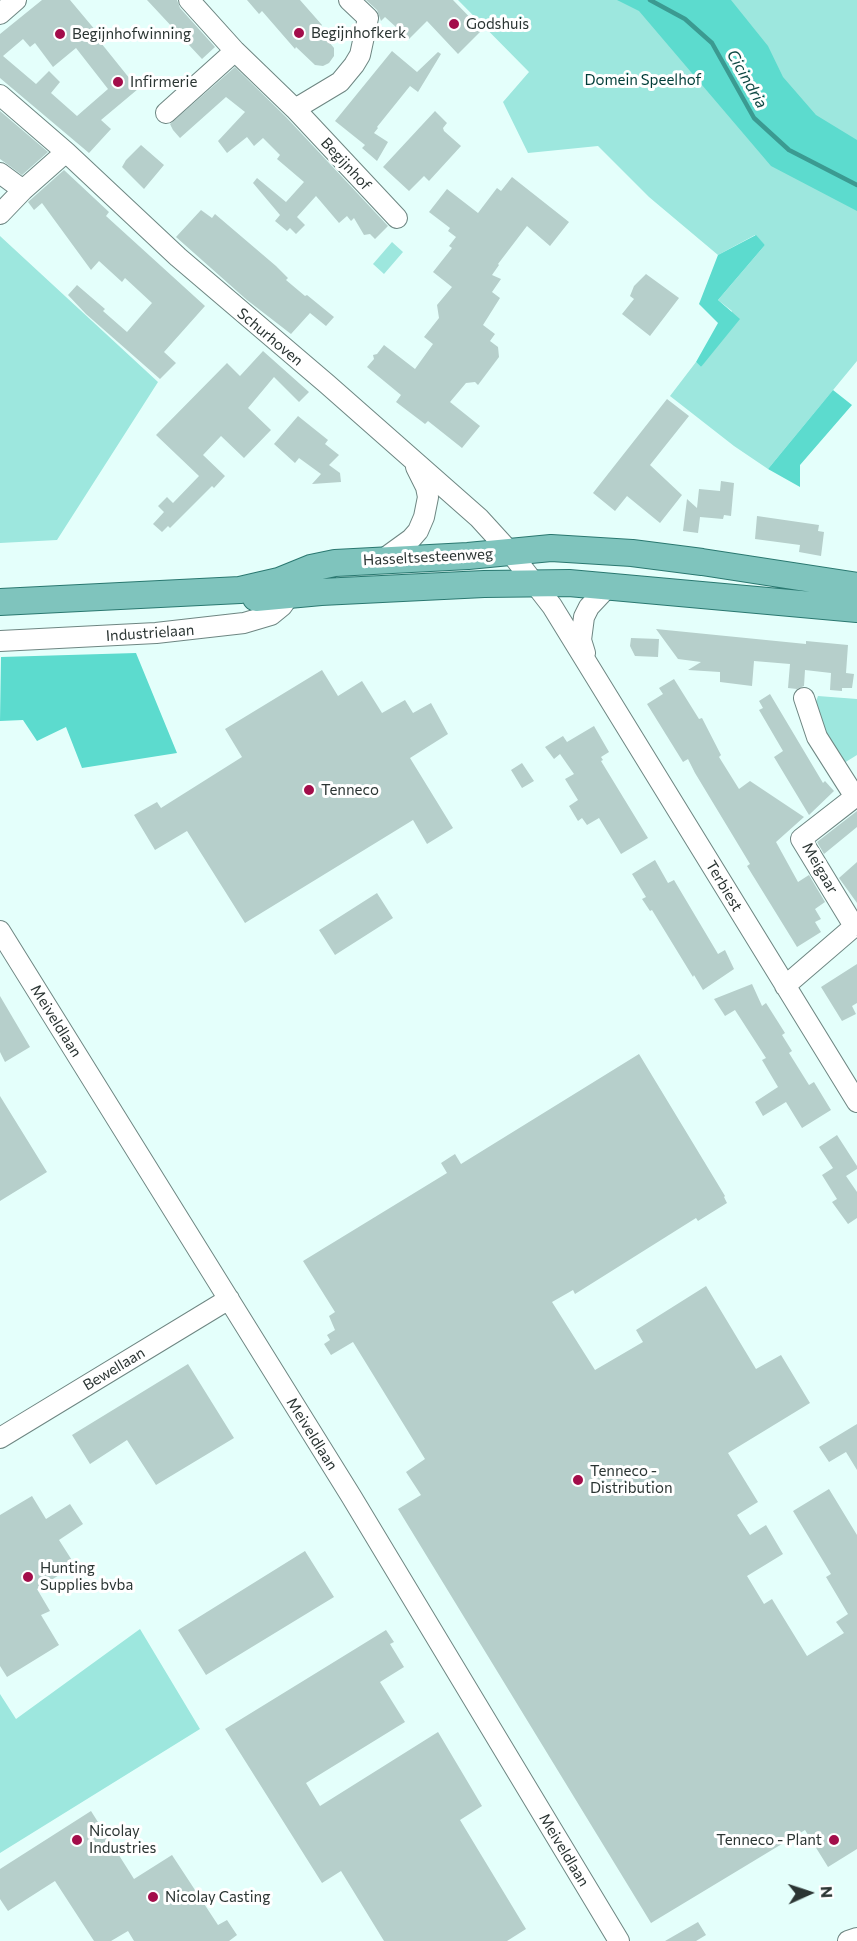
<!DOCTYPE html>
<style>
body{margin:0}
#map{position:relative;width:857px;height:1941px;overflow:hidden;background:#e4fffb;font-family:Commissioner,sans-serif}
canvas{display:block}
.north{position:absolute;left:779px;top:1863px;width:60px;height:60px;-webkit-text-stroke:4px #fff;paint-order:stroke;rotate:87deg;font-size:16px;font-weight:700;line-height:24px;text-align:center;color:#2b3533}
.north::after{content:'';display:block;margin:auto;width:21px;height:27px;background:#2b3533;clip-path:polygon(50% 0,100% 100%,50% 72%,0 100%)}
</style>
<div id="map">
<canvas width="857" height="1941"></canvas>
<div class="north">N</div>
</div>
<script>
const ctx = document.querySelector('canvas').getContext('2d');
ctx.lineJoin = 'round';
function fill(path, color) {
  ctx.fillStyle = color;
  ctx.fill(path, 'evenodd');
}
function shape(rows) {
  const path = new Path2D();
  for (const r of rows) {
    path.moveTo(r[0], r[1]);
    for (let i = 2; i < r.length; i += 2) path.lineTo(r[i], r[i + 1]);
  }
  return path;
}
function stroke(path, color, width, dash) {
  ctx.strokeStyle = color;
  ctx.lineWidth = width;
  ctx.lineCap = dash ? 'butt' : 'round';
  ctx.setLineDash(dash || []);
  ctx.stroke(path);
}
function label(font, color, halo, rows, align = 'center') {
  ctx.font = font + ' Commissioner,sans-serif';
  ctx.lineWidth = 6;
  ctx.setLineDash([]);
  ctx.textBaseline = 'middle';
  ctx.strokeStyle = halo;
  ctx.fillStyle = color;
  for (const [text, x, y, turn = 0] of rows) {
    ctx.save();
    ctx.translate(x, y);
    ctx.rotate((+turn || 0) * Math.PI / 180);
    ctx.textAlign = isNaN(turn) ? turn : align;
    if (halo) ctx.strokeText(text, 0, 0);
    ctx.fillText(text, 0, 0);
    ctx.restore();
  }
}
fill(shape([
 [458,0,857,0,857,361,768,469,734,446,670,396,696,362,701,367,732,311,718,300,765,245,755,235,718,255,649,197,598,146,528,153,503,102,529,72],
 [0,236,158,382,57,540,0,543],
 [392,242,403,252,384,274,373,264],
 [818,696,857,699,857,755,844,763,838,763,814,707],
 [140,1629,200,1729,0,1853,0,1694,16,1719]
]), '#9de7de');
fill(shape([
 [617,0,731,0,768,46,783,77,816,115,857,140,857,211,771,166,639,11],
 [756,235,765,245,718,300,740,319,701,367,696,362,718,323,699,304,718,255],
 [833,390,852,405,800,465,800,487,768,469],
 [136,653,177,753,82,768,66,727,37,741,23,720,0,721,1,657]
]), '#5cdbce');
stroke(shape([
 [650,0,685,19,712,43,754,118,789,150,857,185]
]), '#3b9a91', 4.5);
fill(shape([
 [42,0,70,0,96,31,93,33,138,89,101,120,111,129,89,153,0,78,0,34],
 [23,39,30,47,35,43,53,67,76,48,108,89,77,116,51,93,60,82,49,71,36,84,3,56],
 [147,0,177,0,180,8,215,47,202,59],
 [247,0,300,0,322,25,318,29,334,48,334,56,329,63,323,66,315,65,296,47,295,49,262,11,259,14],
 [366,0,453,0,482,30,458,54,427,21,409,39,385,17,381,21,377,10],
 [392,51,417,72,438,52,441,54,418,92,410,86,377,127,378,128,374,133,388,142,377,161,362,148,365,145,335,121],
 [235,67,286,117,388,226,375,239,370,234,364,235,354,218,351,221,347,216,339,223,316,196,297,217,305,225,296,234,290,228,287,231,275,221,280,215,253,183,257,178,286,202,304,182,277,159,280,155,263,138,254,146,247,137,227,153,218,141,245,112,226,97,180,138,173,130,170,124],
 [0,111,48,152,22,175,0,159],
 [435,111,447,123,443,128,444,131,461,146,429,181,424,176,409,191,383,167],
 [141,145,164,165,144,189,122,167,126,160],
 [64,170,109,212,106,216,205,306,164,352,176,363,160,379,86,314,68,295,77,285,105,309,103,311,127,332,152,303,125,278,122,282,99,261,91,270,42,203,34,210,28,202],
 [512,177,569,222,550,246,527,226,498,264,499,265,492,275,501,279,492,292,500,298,483,325,495,334,490,341,498,347,499,357,478,385,475,382,466,383,450,402,480,426,462,448,428,421,425,424,396,402,401,395,367,367,374,359,373,355,377,354,384,345,415,369,433,344,424,337,439,318,437,305,452,287,433,272,452,248,449,246,456,237,448,231,450,228,429,212,447,189,478,213,497,188,501,191],
 [201,210,212,218,215,214,276,266,288,278,286,280,305,296,307,295,334,317,326,326,310,313,291,334,247,300,176,237],
 [646,274,679,298,650,336,622,314,634,299,630,296,634,286],
 [263,351,309,392,299,402,274,377,248,408,271,430,244,458,221,436,203,455,225,476,214,488,212,486,170,528,168,526,162,532,153,524,164,512,158,506,167,497,173,503,199,476,156,435,227,363,240,376],
 [667,399,689,416,650,465,682,495,660,523,627,496,615,511,593,493],
 [298,416,328,440,325,444,339,455,329,465,340,473,341,482,312,484,321,474,299,458,295,463,274,444],
 [721,481,734,483,731,516,724,515,723,519,700,517,698,533,683,531,687,499,697,508,699,489,720,491],
 [757,516,819,525,818,531,824,532,821,556,799,552,800,545,755,539],
 [656,629,806,644,806,641,848,645,846,673,854,674,852,688,842,688,842,691,830,690,831,673,805,670,804,686,797,689,788,688,790,664,754,661,752,686,720,682,720,672,688,670,701,662,678,659],
 [631,638,659,639,658,657,635,656,630,646],
 [322,670,338,696,362,681,382,713,405,700,413,713,431,703,448,734,410,758,453,828,427,844,413,820,245,923,187,831,155,850,134,815,157,802,161,808,242,757,225,729],
 [674,679,699,719,702,718,721,755,719,757,739,789,750,781,804,817,776,842,798,882,809,875,825,902,815,909,821,919,815,922,821,932,797,947,747,866,750,864,695,773,688,759,683,762,647,704,663,694,659,688],
 [770,694,823,783,825,781,834,791,809,815,774,757,783,751,759,710,763,708,759,701],
 [594,726,609,752,601,757,603,760,601,761,648,838,621,854,599,818,587,825,582,818,578,821,569,806,578,800,565,779,574,774,560,754,554,759,545,747,563,736,567,742],
 [522,763,534,781,522,788,511,770],
 [857,811,857,827,824,854,817,842],
 [655,860,668,883,674,880,718,954,725,950,734,969,703,990,694,975,693,977,652,910,650,911,642,899,646,897,632,874],
 [857,862,857,903,839,878],
 [377,893,393,918,335,955,319,930],
 [857,964,857,1003,852,1006,856,1014,842,1021,821,987],
 [752,984,762,1006,766,1003,785,1033,782,1035,792,1051,789,1053,809,1085,814,1082,831,1110,802,1128,786,1102,763,1116,755,1102,778,1087,762,1060,766,1058,735,1010,725,1016,714,999],
 [0,996,30,1047,5,1062,0,1052],
 [639,1054,725,1196,724,1197,727,1203,698,1221,696,1218,575,1294,573,1290,552,1302,595,1370,643,1342,636,1330,706,1286,756,1369,781,1355,810,1403,728,1453,758,1502,737,1515,750,1535,766,1525,783,1554,747,1576,764,1604,772,1599,807,1656,844,1633,836,1622,848,1614,826,1577,831,1574,793,1511,829,1489,857,1535,857,1849,828,1867,805,1830,651,1923,398,1509,421,1495,406,1472,425,1459,353,1342,331,1355,324,1344,330,1340,327,1335,335,1330,329,1316,335,1312,303,1261,447,1173,441,1163,455,1154,461,1164],
 [0,1096,47,1172,0,1201],
 [837,1135,857,1166,857,1169,846,1176,857,1192,857,1218,848,1224,832,1202,837,1199,822,1175,833,1168,819,1147],
 [188,1364,234,1438,156,1485,127,1440,90,1464,72,1435],
 [857,1424,857,1470,846,1452,829,1462,819,1447],
 [32,1496,46,1519,70,1504,83,1524,59,1540,75,1565,37,1589,50,1611,41,1615,59,1645,7,1677,0,1666,0,1515],
 [305,1551,334,1597,206,1675,178,1630],
 [386,1630,394,1642,390,1644,404,1667,380,1682,405,1722,306,1783,320,1806,438,1732,482,1806,460,1820,526,1929,507,1941,384,1941,341,1871,322,1883,225,1729],
 [91,1811,134,1879,172,1855,218,1925,227,1920,237,1935,229,1941,134,1941,128,1931,111,1941,94,1941,55,1881,8,1911,0,1899,0,1869],
 [698,1922,706,1935,696,1941,665,1941]
]), '#b6cfcb');
const minor = shape([
 [189,0,235,51,295,109,340,82,354,65,360,55,368,18,349,0],
 [0,14,16,0],
 [0,95,66,152,178,257,327,384,479,518,510,552,552,606,857,1102],
 [295,109,397,218],
 [166,113,235,51],
 [0,173,23,190],
 [0,214,23,190,66,152],
 [382,560,411,539,418,531,424,517,428,497,426,487,416,467],
 [0,641,156,633,244,623,271,615,282,606,289,596],
 [585,653,581,640,584,617,589,607,604,591,612,587],
 [804,698,817,737,855,797,801,839,854,926],
 [0,931,351,1496,619,1941],
 [785,986,857,924],
 [0,1438,229,1299],
 [848,1941,857,1938]
]);
const major = shape([
 [256,598,321,592,484,584,569,583,857,609],
 [0,602,240,590,279,581,311,568,335,563,468,556,551,548,632,553,702,562,857,586]
]);
stroke(minor, '#6e8682', 22);
stroke(major, '#2a7870', 28);
stroke(minor, '#fff', 20);
stroke(major, '#7fc4bd', 26);
for (const [x, y, r, color] of [
 [454,24,6,"#a30d4a"],
 [299,33,6,"#a30d4a"],
 [60,34,6,"#a30d4a"],
 [118,82,6,"#a30d4a"],
 [309,790,6,"#a30d4a"],
 [578,1480,6,"#a30d4a"],
 [28,1577,6,"#a30d4a"],
 [77,1840,6,"#a30d4a"],
 [834,1840,6,"#a30d4a"],
 [153,1897,6,"#a30d4a"]
]) {
  const dot = new Path2D();
  dot.arc(x, y, r, 0, 2 * Math.PI);
  ctx.fillStyle = color;
  ctx.fill(dot);
  stroke(dot, '#fff', 2);
}
label('15px', '#2b3533', '#fff', [
 ["Godshuis",466,24],
 ["Begijnhofkerk",311,33],
 ["Begijnhofwinning",72,34],
 ["Infirmerie",130,82],
 ["Tenneco",321,790],
 ["Tenneco -",590,1471],
 ["Distribution",590,1488],
 ["Hunting",40,1568],
 ["Supplies bvba",40,1585],
 ["Nicolay",89,1831],
 ["Industries",89,1848],
 ["Tenneco - Plant",822,1840,"right"],
 ["Nicolay Casting",165,1897]
], 'left');
label('15px', '#003d38', '#fff', [
 ["Domein Speelhof",643,80]
]);
label('15px', '#2b3533', '#fff', [
 ["Begijnhof",346,164,47],
 ["Schurhoven",270,337,40],
 ["Hasseltsesteenweg",428,557,-3],
 ["Industrielaan",150,633,-4],
 ["Meigaar",820,868,60],
 ["Terbiest",724,886,59],
 ["Meiveldlaan",56,1021,58],
 ["Bewellaan",114,1369,-31],
 ["Meiveldlaan",312,1434,58],
 ["Meiveldlaan",564,1850,59]
]);
label('italic 16px', '#104944', '#fff', [
 ["Cicindria",747,79,60]
]);
</script>
